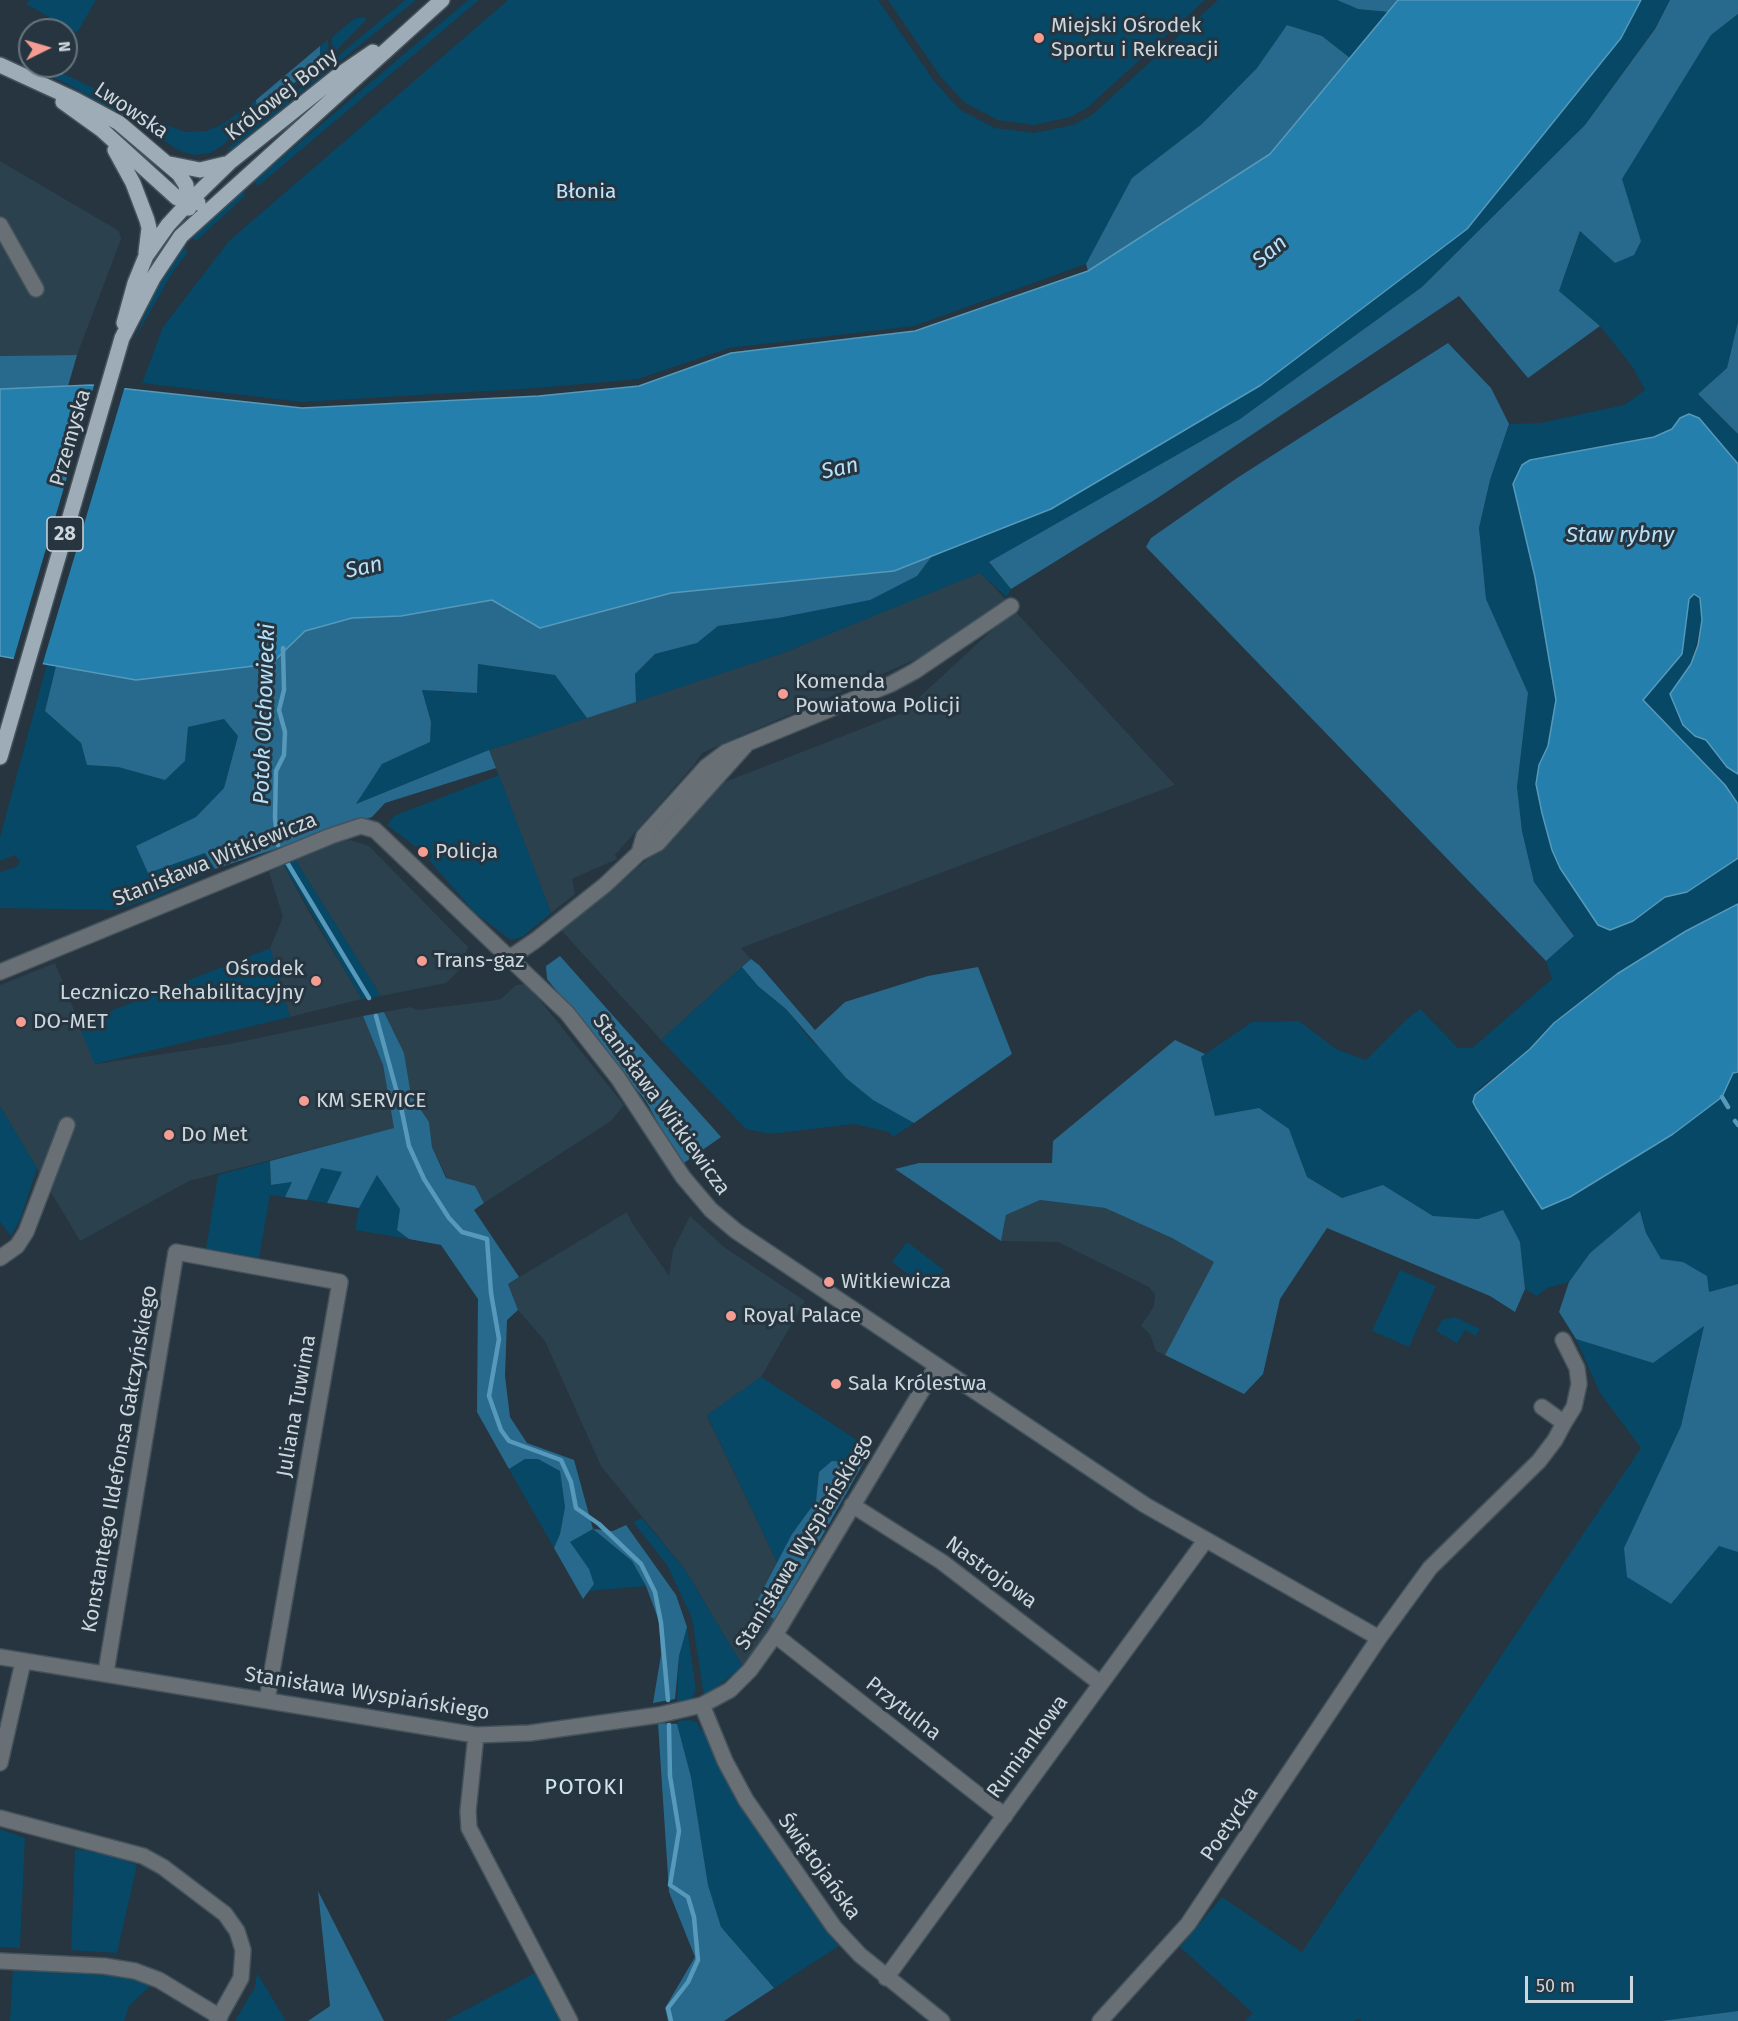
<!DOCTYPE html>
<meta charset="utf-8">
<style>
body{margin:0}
#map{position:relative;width:1738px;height:2021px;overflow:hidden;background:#26353f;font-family:"Fira Sans",sans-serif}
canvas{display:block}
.north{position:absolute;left:18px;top:18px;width:60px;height:60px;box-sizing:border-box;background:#26353f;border:2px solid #68757e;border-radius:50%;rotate:85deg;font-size:16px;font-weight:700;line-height:24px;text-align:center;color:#ccd6dc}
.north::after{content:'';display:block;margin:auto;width:21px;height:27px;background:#f59c93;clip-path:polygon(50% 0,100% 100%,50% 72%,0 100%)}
.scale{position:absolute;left:1525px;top:1976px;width:108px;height:27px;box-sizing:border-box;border:3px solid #ccd6dc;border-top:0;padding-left:8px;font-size:18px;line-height:21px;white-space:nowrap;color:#ccd6dc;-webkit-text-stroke:4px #26353f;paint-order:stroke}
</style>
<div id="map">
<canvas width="1738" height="2021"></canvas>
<div class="north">N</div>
<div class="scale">50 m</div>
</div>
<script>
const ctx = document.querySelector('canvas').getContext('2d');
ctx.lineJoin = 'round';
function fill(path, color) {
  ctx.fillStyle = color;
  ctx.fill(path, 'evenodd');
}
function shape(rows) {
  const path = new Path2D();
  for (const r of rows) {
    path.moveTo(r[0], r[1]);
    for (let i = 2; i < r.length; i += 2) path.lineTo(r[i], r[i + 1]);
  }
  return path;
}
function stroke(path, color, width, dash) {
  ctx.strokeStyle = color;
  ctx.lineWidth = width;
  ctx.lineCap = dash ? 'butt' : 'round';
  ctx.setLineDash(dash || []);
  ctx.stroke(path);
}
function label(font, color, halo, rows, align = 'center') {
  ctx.font = font + ' "Fira Sans",sans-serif';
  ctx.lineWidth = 6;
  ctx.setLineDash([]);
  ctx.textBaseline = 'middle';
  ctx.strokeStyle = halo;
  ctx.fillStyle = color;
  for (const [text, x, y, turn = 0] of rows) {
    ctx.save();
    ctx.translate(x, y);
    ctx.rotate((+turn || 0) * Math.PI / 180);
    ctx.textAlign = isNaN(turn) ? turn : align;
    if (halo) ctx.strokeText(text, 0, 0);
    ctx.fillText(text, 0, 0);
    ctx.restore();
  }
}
fill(shape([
 [0,161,119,231,121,239,77,355,0,356],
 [980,572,1007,601,937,650,702,753,694,765,615,855,617,859,572,879,575,894,551,913,489,750,780,654],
 [1014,610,1175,785,741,948,751,959,661,1040,561,930,649,858,717,785,902,713],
 [350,840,369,846,468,947,459,970,446,983,381,996,294,858,328,843],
 [283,864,308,910,362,999,290,1017,270,948,283,917,269,872],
 [55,963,96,1064,230,1044,363,1016,383,1065,395,1128,189,1181,80,1241,0,1106,0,985],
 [527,984,624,1105,611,1121,484,1203,475,1186,447,1178,432,1147,429,1122,411,1095,404,1053,384,1012,410,1007,418,1010,490,1001,501,999,516,985],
 [1039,1200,1105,1208,1172,1238,1215,1262,1165,1355,1156,1351,1150,1334,1141,1326,1154,1306,1155,1295,1149,1287,1058,1242,1001,1241,1006,1215],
 [627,1212,632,1223,669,1276,673,1250,690,1216,724,1247,805,1301,761,1377,707,1416,778,1564,755,1605,775,1620,743,1667,686,1571,601,1466,545,1341,518,1310,508,1284]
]), '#2b414e');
fill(shape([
 [29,0,96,0,77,33,26,4],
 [405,0,416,0,229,151,228,148],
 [468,0,479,0,258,186,254,181],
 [508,0,878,0,934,81,960,110,995,128,1034,133,1073,125,1092,115,1218,0,1337,0,1358,9,1389,12,1350,58,1322,36,1287,25,1257,68,1202,124,1132,178,1086,264,914,326,729,348,638,379,538,388,302,402,142,383,163,327,229,241],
 [888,0,1205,0,1087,108,1070,117,1034,125,998,120,965,103,940,76],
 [1641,0,1670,0,1655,28,1585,125,1422,287,1240,419,989,563,1011,589,1007,597,980,573,780,654,636,702,635,674,655,654,697,643,718,626,778,618,917,576,932,556,1051,509,1467,229,1621,38],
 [1738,14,1738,322,1727,368,1698,394,1738,434,1738,464,1699,418,1680,418,1672,429,1654,437,1530,460,1513,484,1535,577,1556,700,1548,746,1539,765,1542,813,1552,850,1560,868,1598,924,1633,921,1665,897,1687,892,1738,858,1738,904,1686,931,1617,974,1554,1023,1530,1049,1479,1089,1487,1126,1542,1209,1570,1197,1673,1134,1721,1097,1733,1073,1738,1072,1738,1284,1709,1292,1683,1262,1661,1260,1646,1233,1641,1212,1590,1253,1569,1282,1547,1288,1537,1296,1525,1289,1520,1242,1478,1219,1433,1216,1383,1185,1343,1198,1307,1177,1289,1129,1215,1116,1201,1057,1252,1022,1299,1021,1336,1049,1366,1060,1407,1019,1420,1009,1458,1048,1472,1048,1552,979,1546,961,1574,935,1534,882,1522,831,1517,787,1528,693,1486,599,1479,528,1490,480,1509,424,1540,423,1624,405,1645,390,1632,366,1600,326,1559,291,1581,230,1615,263,1641,241,1621,179,1711,35],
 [363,17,367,19,332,55,332,37,354,19],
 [328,40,329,58,287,93,286,88,296,83,307,67,320,61,320,46],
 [32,66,47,66,98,90,149,118,185,132,206,131,221,125,256,100,257,108,269,108,220,147,210,153,194,155,180,151,132,120,129,122,97,100],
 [244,189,245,196,196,241,192,237],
 [184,248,188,252,172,273,134,340,155,291],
 [1694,593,1700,598,1702,620,1691,664,1680,678,1695,736,1706,740,1727,767,1738,774,1738,804,1725,785,1643,700,1682,654,1689,599],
 [47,664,56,666,45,711,81,743,87,765,118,767,165,780,185,761,188,727,224,719,238,736,224,788,196,817,136,846,148,873,205,853,215,869,156,897,116,910,0,908,0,872,16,867,20,862,15,855,0,861,0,837],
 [478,664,555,675,587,718,489,750,356,804,382,764,430,742,431,722,422,689,452,693],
 [499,775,551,913,522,937,511,940,474,912,429,860,432,856,420,845,416,847,387,825,394,816],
 [294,858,381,996,362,999,283,864],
 [270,948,290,1017,95,1064,78,1024],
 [742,967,758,986,786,1009,810,1039,895,1111,914,1123,893,1137,889,1132,854,1124,770,1134,746,1129,661,1040],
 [0,1106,37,1168,20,1220,11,1236,0,1222],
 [270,1161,271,1185,293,1182,285,1197,270,1195,259,1258,206,1249,218,1175],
 [321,1167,343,1172,327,1203,307,1200],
 [377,1175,400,1209,397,1230,409,1239,355,1230,359,1208],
 [907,1242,944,1270,929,1290,892,1262],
 [1400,1270,1436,1286,1409,1347,1372,1331],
 [1455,1317,1480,1329,1476,1336,1465,1330,1457,1343,1436,1331,1442,1320],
 [1704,1325,1681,1426,1624,1548,1719,1546,1738,1552,1738,2011,1661,2021,1362,2021,1360,2019,1353,2021,1245,2021,1253,2013,1180,1947,1222,1897,1302,1952,1641,1448,1600,1393,1576,1339,1653,1363],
 [761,1377,866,1446,853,1449,844,1462,819,1472,816,1501,792,1534,778,1564,707,1415],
 [525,1459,538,1459,560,1471,565,1507,560,1534,554,1548,509,1469],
 [642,1518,686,1571,743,1667,704,1696,692,1618,667,1565,633,1522],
 [593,1529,632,1561,646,1586,589,1591,594,1584,570,1542],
 [687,1627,696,1690,691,1699,677,1702,679,1656],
 [689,1720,697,1722,701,1731,705,1729,716,1762,759,1833,800,1895,839,1946,774,1988,721,1927,708,1885,691,1777,677,1724,678,1721],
 [0,1829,25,1838,20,1948,0,1947],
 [75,1849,106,1854,137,1865,117,1953,71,1950],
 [13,1969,128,1976,150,1986,129,2006,124,2021,10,2021],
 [537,1972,562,2021,445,2021],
 [257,1973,286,2021,235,2021,255,1987]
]), '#064866');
fill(shape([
 [1337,0,1398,0,1389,12,1358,9],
 [1670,0,1738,0,1738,14,1711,35,1622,179,1641,241,1634,255,1615,263,1580,231,1559,291,1600,326,1528,378,1459,296,1156,499,1011,589,989,562,1240,419,1422,287,1585,125,1655,29],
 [1287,25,1322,36,1350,58,1270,154,1088,271,1086,264,1132,178,1202,124,1257,68],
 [320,46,320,60,307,67,302,78,286,88,287,93,269,108,257,108,256,100],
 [1738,322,1738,434,1698,394,1727,368],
 [1448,343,1491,388,1509,424,1490,480,1479,528,1486,599,1528,693,1517,787,1522,831,1534,882,1574,936,1546,961,1146,547,1151,538,1237,478],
 [77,355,68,386,0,389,0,356],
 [932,556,917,576,870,600,778,618,718,626,697,643,655,654,635,674,636,702,587,718,555,675,478,664,477,693,422,690,431,722,430,742,382,764,356,804,489,750,496,768,385,803,372,817,215,869,205,853,148,873,136,846,196,817,224,788,238,736,224,719,188,727,185,761,165,780,118,767,87,765,81,743,45,711,56,666,136,680,270,664,305,631,352,618,401,616,492,600,540,628,671,593,894,571],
 [560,956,721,1137,681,1165,646,1101,547,979,546,966],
 [751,959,759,965,815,1030,845,1002,928,976,978,967,1012,1054,914,1123,873,1100,846,1078,786,1009,758,986,742,967],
 [384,1012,404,1053,411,1095,429,1122,432,1147,446,1178,475,1186,484,1203,474,1210,519,1277,508,1284,518,1310,507,1320,505,1376,510,1417,527,1443,574,1460,593,1529,613,1531,626,1525,676,1595,687,1627,679,1656,675,1699,653,1703,661,1655,659,1621,646,1586,632,1561,593,1529,570,1542,589,1569,594,1584,583,1599,554,1548,560,1534,565,1507,560,1471,538,1459,525,1459,509,1469,477,1412,478,1299,441,1245,409,1239,397,1230,400,1209,377,1175,359,1208,327,1203,342,1172,321,1168,307,1200,285,1197,292,1182,271,1185,270,1161,394,1128,383,1065,363,1016],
 [1175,1040,1205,1054,1201,1057,1215,1116,1259,1108,1289,1129,1307,1177,1342,1198,1383,1185,1433,1216,1478,1219,1503,1210,1520,1242,1525,1289,1515,1312,1490,1296,1327,1228,1280,1299,1263,1374,1244,1394,1165,1355,1214,1262,1172,1238,1105,1208,1040,1200,1006,1215,1001,1241,895,1169,919,1163,1052,1163,1053,1141],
 [1640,1211,1646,1233,1661,1259,1683,1262,1707,1276,1709,1292,1738,1284,1738,1552,1719,1546,1671,1604,1627,1577,1624,1548,1681,1426,1704,1326,1653,1363,1576,1339,1559,1312,1569,1282,1590,1253],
 [866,1446,869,1453,775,1620,755,1605,792,1534,816,1501,819,1472,832,1461,844,1462,853,1449],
 [658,1723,677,1724,691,1777,708,1885,721,1927,774,1988,724,2021,668,2021,665,2008,695,1957,669,1892],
 [318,1891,384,2021,308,2021,330,2006],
 [1738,2011,1738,2021,1661,2021]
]), '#286a8d');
const water = shape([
 [1398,0,1641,0,1621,38,1467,229,1261,385,1051,509,894,571,671,593,540,628,492,600,401,616,352,618,305,631,271,664,136,680,0,656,0,389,91,385,302,408,539,396,639,386,731,353,915,331,1088,271,1270,154,1398,0],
 [1689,414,1699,418,1738,464,1738,774,1727,767,1706,740,1695,736,1683,725,1670,694,1691,664,1698,645,1702,620,1700,598,1694,594,1689,599,1682,654,1643,700,1725,785,1738,804,1738,858,1687,892,1665,897,1633,921,1610,930,1598,925,1560,868,1552,850,1542,813,1536,784,1539,765,1548,746,1556,700,1535,577,1513,484,1522,465,1530,460,1654,437,1672,429,1680,418,1689,414],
 [1738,904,1738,1072,1733,1073,1722,1097,1673,1134,1570,1197,1542,1209,1476,1108,1473,1102,1475,1095,1530,1049,1554,1023,1617,974,1686,931,1738,904]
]);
fill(water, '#247fac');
stroke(water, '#5699ba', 1.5);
fill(shape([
 [95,382,125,386,42,666,13,661]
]), '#26353f');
stroke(shape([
 [278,845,275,818,276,771,284,755,285,732,279,710,284,690,283,648],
 [285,859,369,998],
 [376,1016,401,1107,409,1146,424,1179,449,1218,462,1232,487,1239,491,1293,499,1339,489,1396,501,1430,509,1441,561,1460,571,1482,576,1508,599,1524,641,1564,655,1592,661,1623,668,1700],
 [1722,1097,1728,1107],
 [1735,1121,1738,1125],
 [669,1725,670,1776,679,1831,670,1885,688,1897,694,1917,698,1960,688,1982,668,2008,671,2021]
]), '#5699ba', 4.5);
const minor = shape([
 [0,225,36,289],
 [639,853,644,836,706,767,726,752,891,684,915,671,1011,606],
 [511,957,536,940,605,885,639,853,658,843,745,746],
 [0,972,331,836,361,826,375,830,567,1013,618,1078,683,1177,711,1210,736,1231,1145,1505,1379,1638,1430,1568,1539,1461,1555,1440,1564,1423,1542,1407],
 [0,1258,17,1246,26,1232,67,1125],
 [1563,1340,1577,1368,1579,1384,1574,1407,1564,1423],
 [852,1505,942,1562,1100,1683],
 [775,1635,1005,1816],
 [0,1657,476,1735,530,1733,659,1715,702,1705,730,1690,750,1670,775,1635,936,1367],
 [106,1672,176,1252,340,1282,267,1700],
 [702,1705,725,1761,746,1800,834,1927,860,1955,942,2021],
 [476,1735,468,1811,469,1828,570,2021],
 [0,1763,23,1662],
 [0,1818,143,1856,163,1867,225,1914,237,1931,243,1950,241,1978,217,2021],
 [0,1961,104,1966,135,1971,159,1980,220,2017],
 [886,1978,1205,1541],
 [1100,2021,1188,1924,1379,1638]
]);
const major = shape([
 [0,65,76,100,119,123,179,174,186,185,189,208],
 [63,102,102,130,177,198,198,203],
 [115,150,133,183,147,220,149,228,146,253],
 [170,164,200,170,225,164],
 [124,323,135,283,146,256,168,225,189,202,230,162,335,78,373,52],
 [0,757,122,338,153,278,181,236,442,0]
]);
stroke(minor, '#44525b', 18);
stroke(major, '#44525b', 18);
stroke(minor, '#687075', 15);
stroke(major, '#9dacb6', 15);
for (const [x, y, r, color] of [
 [1039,38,6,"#f59c93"],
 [783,694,6,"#f59c93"],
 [423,852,6,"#f59c93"],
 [422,961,6,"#f59c93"],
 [316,981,6,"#f59c93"],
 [21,1022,6,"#f59c93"],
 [304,1101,6,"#f59c93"],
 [169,1135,6,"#f59c93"],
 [829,1282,6,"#f59c93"],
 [731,1316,6,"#f59c93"],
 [836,1384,6,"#f59c93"]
]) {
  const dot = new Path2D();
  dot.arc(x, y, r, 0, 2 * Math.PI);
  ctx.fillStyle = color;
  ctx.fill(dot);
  stroke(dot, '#26353f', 2);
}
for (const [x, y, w] of [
 [65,534,36]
]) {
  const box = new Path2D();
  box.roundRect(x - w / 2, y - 17, w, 34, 4.5);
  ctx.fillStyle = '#26353f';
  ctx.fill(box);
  stroke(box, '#ccd6dc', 1.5);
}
label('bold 20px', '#ccd6dc', null, [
 ["28",65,534]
]);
label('21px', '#ccd6dc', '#26353f', [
 ["Miejski Ośrodek",1051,26],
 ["Sportu i Rekreacji",1051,50],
 ["Komenda",795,682],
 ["Powiatowa Policji",795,706],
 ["Policja",435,852],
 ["Trans-gaz",434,961],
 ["Ośrodek",304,969,"right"],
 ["Leczniczo-Rehabilitacyjny",304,993,"right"],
 ["DO-MET",33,1022],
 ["KM SERVICE",316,1101],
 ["Do Met",181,1135],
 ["Witkiewicza",841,1282],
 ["Royal Palace",743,1316],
 ["Sala Królestwa",848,1384]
], 'left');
label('21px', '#ccd6dc', '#26353f', [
 ["Królowej Bony",282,95,-38],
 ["Lwowska",131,111,34],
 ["Przemyska",71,438,-74],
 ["Stanisława Witkiewicza",215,860,-22],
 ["Stanisława Witkiewicza",661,1105,54],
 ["Juliana Tuwima",297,1406,-80],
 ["Konstantego Ildefonsa Gałczyńskiego",120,1459,-80],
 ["Stanisława Wyspiańskiego",805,1542,-59],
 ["Nastrojowa",991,1573,36],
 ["Stanisława Wyspiańskiego",367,1694,9],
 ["Przytulna",903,1709,38],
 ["Rumiankowa",1028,1747,-54],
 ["Poetycka",1230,1824,-56],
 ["Świętojańska",819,1867,54]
]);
label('21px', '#bde5ff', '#26353f', [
 ["Błonia",586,192]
]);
label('italic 22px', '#b7e0f9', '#26353f', [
 ["San",1270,252,-40],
 ["San",840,469,-12],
 ["Staw rybny",1620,536],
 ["San",364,568,-12],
 ["Potok Olchowiecki",265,714,-88]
]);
ctx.letterSpacing = '1.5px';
label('22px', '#d0e3ef', '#26353f', [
 ["POTOKI",585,1788]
]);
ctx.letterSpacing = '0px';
</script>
